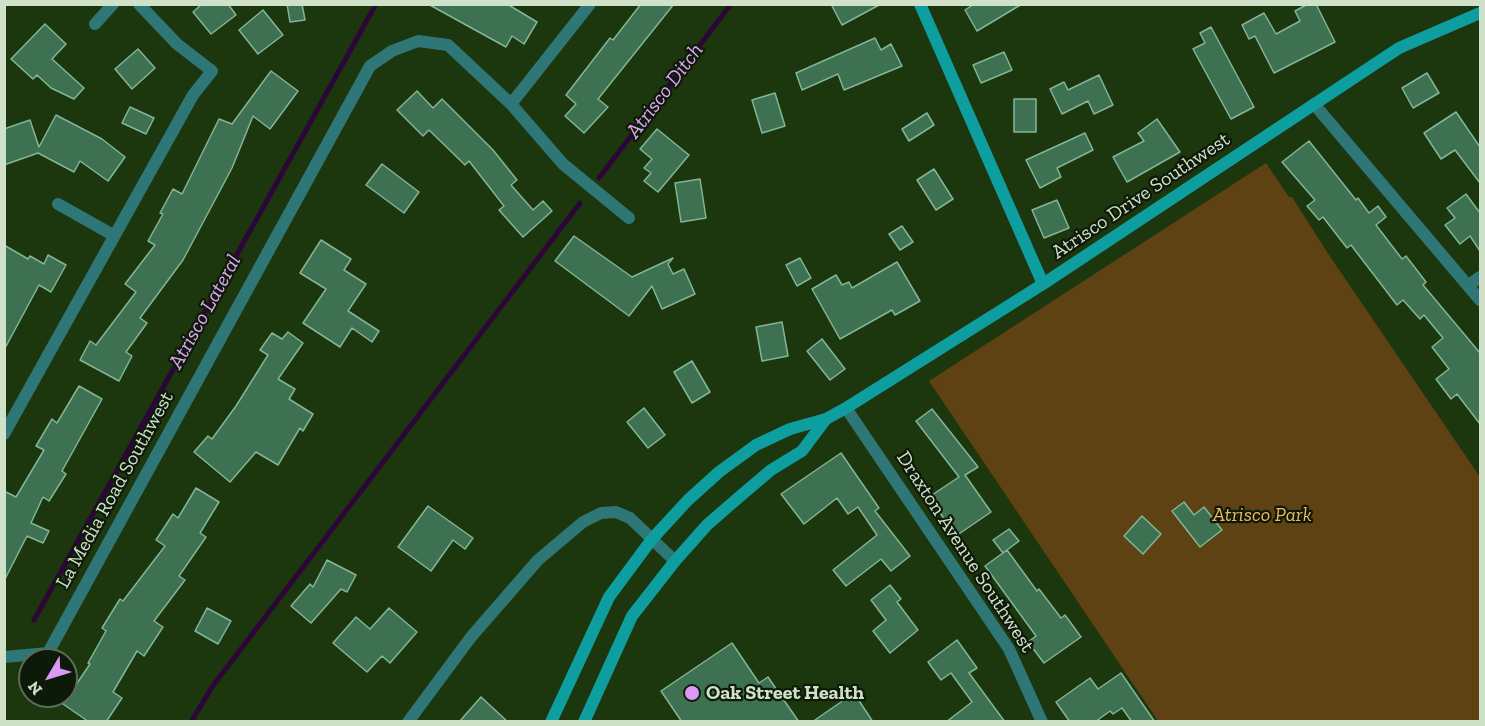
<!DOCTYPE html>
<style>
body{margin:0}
#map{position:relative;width:1485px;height:726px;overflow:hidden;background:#1c360d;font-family:"Zilla Slab",serif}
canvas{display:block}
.frame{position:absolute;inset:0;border:6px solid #d0e1c9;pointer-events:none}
.north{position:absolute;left:18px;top:648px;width:60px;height:60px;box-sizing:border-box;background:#0e1a09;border:2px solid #5c6a56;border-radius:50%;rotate:232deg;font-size:16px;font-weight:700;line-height:24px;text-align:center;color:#d0e1c9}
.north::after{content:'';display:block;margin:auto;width:21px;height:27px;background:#dc99f5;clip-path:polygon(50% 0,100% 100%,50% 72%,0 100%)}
</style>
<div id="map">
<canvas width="1485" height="726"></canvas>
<div class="frame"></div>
<div class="north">N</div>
</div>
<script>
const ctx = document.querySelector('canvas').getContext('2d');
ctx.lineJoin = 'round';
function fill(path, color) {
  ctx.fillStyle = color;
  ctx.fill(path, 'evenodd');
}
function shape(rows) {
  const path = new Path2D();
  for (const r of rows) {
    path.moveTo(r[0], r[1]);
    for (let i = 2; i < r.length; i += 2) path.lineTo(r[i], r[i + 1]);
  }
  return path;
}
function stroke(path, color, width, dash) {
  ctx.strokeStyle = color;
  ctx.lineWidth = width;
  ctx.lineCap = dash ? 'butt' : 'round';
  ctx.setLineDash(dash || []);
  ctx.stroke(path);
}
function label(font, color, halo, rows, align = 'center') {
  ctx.font = font + ' "Zilla Slab",serif';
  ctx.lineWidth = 4.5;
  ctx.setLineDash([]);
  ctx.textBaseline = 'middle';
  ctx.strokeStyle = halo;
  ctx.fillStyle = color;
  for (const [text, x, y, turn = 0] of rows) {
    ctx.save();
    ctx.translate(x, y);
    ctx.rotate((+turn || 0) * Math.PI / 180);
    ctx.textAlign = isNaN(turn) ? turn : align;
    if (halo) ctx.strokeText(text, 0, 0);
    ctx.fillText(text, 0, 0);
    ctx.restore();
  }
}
fill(shape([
 [1266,163,1289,197,1292,197,1329,255,1480,477,1480,721,1158,721,929,381]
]), '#5e4213');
stroke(shape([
 [599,178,731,4],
 [34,620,376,4],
 [191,722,212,687,580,203]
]), '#2c0638', 5);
const building = shape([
 [202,4,228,4,236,15,211,34,193,12,202,4],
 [287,4,302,4,305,20,290,22,287,4],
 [428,4,507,4,537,22,524,44,512,36,506,47,428,4],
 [641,4,674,4,598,99,608,107,584,133,565,116,576,104,566,95,610,38,613,40,641,4],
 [831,4,881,4,842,25,831,4],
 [974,4,1022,4,977,31,965,10,974,4],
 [1308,4,1316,4,1335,42,1274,73,1255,36,1249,39,1242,25,1264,13,1276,34,1300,21,1295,11,1308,4],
 [263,10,283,35,258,54,239,30,263,10],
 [45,24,66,44,52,59,84,88,74,99,51,88,37,75,33,79,11,59,45,24],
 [1211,27,1254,107,1231,119,1193,49,1205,43,1200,33,1211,27],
 [875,38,881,50,891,44,902,66,844,90,838,74,802,90,796,73,875,38],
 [138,49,155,68,132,89,115,69,138,49],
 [1004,52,1012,70,981,83,973,65,1004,52],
 [271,71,298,91,270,129,253,116,232,168,183,260,140,318,147,323,126,352,132,356,119,381,80,360,90,341,96,345,136,292,125,284,155,245,148,241,163,214,160,213,173,189,182,194,219,119,232,124,271,71],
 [1427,73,1439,93,1413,108,1402,88,1427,73],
 [1099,75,1113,105,1094,114,1088,101,1062,114,1050,89,1064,82,1068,90,1099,75],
 [417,91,433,108,442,99,493,150,517,180,511,185,533,210,543,201,552,211,523,237,499,210,504,206,469,161,465,165,429,130,423,136,397,110,417,91],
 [775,93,785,126,762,133,752,100,775,93],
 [1014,99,1036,99,1036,132,1014,132,1014,99],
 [130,107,154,118,146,134,122,123,130,107],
 [1456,112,1480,147,1480,183,1455,150,1441,159,1424,133,1456,112],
 [927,113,934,125,909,141,902,129,927,113],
 [56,115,102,139,125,157,108,181,80,161,74,172,38,153,4,165,4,129,30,120,39,147,56,115],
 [1157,119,1180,152,1127,182,1113,157,1144,141,1138,133,1157,119],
 [657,129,689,155,658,192,644,181,651,173,644,168,652,159,640,149,657,129],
 [1085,133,1093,150,1057,168,1061,177,1040,188,1026,160,1085,133],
 [1309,141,1356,200,1358,198,1369,213,1378,206,1386,217,1376,225,1402,259,1406,256,1426,282,1423,285,1480,353,1480,424,1457,394,1451,399,1436,379,1449,369,1432,347,1443,338,1424,315,1420,319,1403,300,1397,305,1351,245,1347,248,1323,217,1319,220,1307,206,1315,200,1282,162,1309,141],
 [382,164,419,192,404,213,366,185,382,164],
 [934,169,953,199,936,210,917,180,934,169],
 [700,179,706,218,681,222,675,183,700,179],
 [1466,194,1480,213,1480,251,1470,236,1460,244,1445,225,1455,218,1447,208,1466,194],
 [1057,200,1069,228,1044,238,1032,210,1057,200],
 [902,226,913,242,900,250,889,234,902,226],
 [574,236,632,277,673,258,668,264,673,274,684,269,695,294,662,309,652,286,629,316,555,261,574,236],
 [321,240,351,259,344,270,366,284,348,311,379,331,372,342,352,328,340,347,303,323,326,289,300,273,321,240],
 [4,245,28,259,30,256,44,264,48,255,66,265,51,292,39,285,4,350,4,245],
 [800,258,811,278,797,286,786,265,800,258],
 [897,262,920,301,895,315,892,310,840,339,812,289,836,275,842,285,849,282,852,288,897,262],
 [782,322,788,356,762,361,756,327,782,322],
 [288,332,303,343,278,379,295,389,289,399,313,414,303,431,300,428,278,465,256,452,230,482,194,452,208,436,212,439,236,406,268,355,260,350,272,333,282,339,288,332],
 [822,339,845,369,830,380,807,351,822,339],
 [692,361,710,392,692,403,674,372,692,361],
 [79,386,102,399,62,471,66,474,49,501,43,497,31,523,49,531,43,543,27,536,4,581,4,491,16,497,44,450,36,446,52,419,57,423,79,386],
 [644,408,665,435,648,448,627,422,644,408],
 [932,409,978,467,965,475,991,512,956,536,929,497,959,477,916,421,932,409],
 [841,453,879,508,875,511,910,556,891,571,881,559,846,586,833,570,877,535,858,507,848,514,837,498,804,524,781,494,841,453],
 [196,488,219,502,200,533,206,537,179,576,185,580,154,621,163,627,144,656,137,651,113,692,122,698,106,722,89,722,63,704,90,664,88,663,106,631,102,628,120,599,123,601,165,546,156,540,173,514,178,518,196,488],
 [1184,502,1194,515,1204,507,1222,530,1200,547,1172,511,1184,502],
 [428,506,473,538,465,549,453,540,431,571,398,547,428,506],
 [1142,516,1161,534,1143,554,1124,536,1142,516],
 [1009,529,1019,541,1003,553,993,540,1009,529],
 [1007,550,1037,591,1039,589,1061,618,1065,615,1081,637,1044,663,1028,642,1036,636,985,566,1007,550],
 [327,560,356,575,347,592,341,589,311,623,291,606,310,584,313,587,327,560],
 [890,585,901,599,897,602,918,630,890,653,873,631,886,620,871,600,890,585],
 [207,608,231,621,218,644,195,631,207,608],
 [389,608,417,632,390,663,382,656,367,672,333,643,356,617,370,629,389,608],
 [957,640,977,668,969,673,1005,722,946,722,972,702,951,673,941,680,928,662,957,640],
 [732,643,759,683,768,677,799,722,682,722,661,691,732,643],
 [1121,673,1155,722,1132,722,1122,708,1113,714,1110,711,1095,722,1070,722,1056,702,1090,678,1098,689,1121,673],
 [854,693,873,722,812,722,854,693],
 [481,697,508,722,459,722,481,697]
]);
fill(building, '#3e7052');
stroke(building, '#82b696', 1.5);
stroke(shape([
 [95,24,113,4],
 [511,104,590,4],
 [1314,104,1480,300],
 [58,204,113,235],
 [1470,284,1480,277],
 [846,408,1009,649,1042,722],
 [4,434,193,95,212,71,177,44,139,4],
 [4,657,48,653,370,66,392,51,418,41,448,45,511,104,563,164,629,218],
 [408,722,471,637,538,560,583,522,601,513,616,512,630,518,675,561]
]), '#2f7677', 12);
stroke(shape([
 [920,4,1043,284],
 [551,722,609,597,652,539,688,500,719,472,756,445,790,429,826,419,846,408,1043,284,1399,48,1480,13],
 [584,722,632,616,675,561,707,525,738,498,771,470,802,451,826,419]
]), '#0f9ea0', 12);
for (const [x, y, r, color] of [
 [692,693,8,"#dc99f5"]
]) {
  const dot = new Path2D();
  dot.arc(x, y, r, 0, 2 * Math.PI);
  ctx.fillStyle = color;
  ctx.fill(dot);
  stroke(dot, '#0e1a09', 2);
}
label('20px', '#d0e1c9', '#0e1a09', [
 ["Atrisco Drive Southwest",1141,196,-34],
 ["La Media Road Southwest",115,490,-61],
 ["Draxton Avenue Southwest",965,552,57]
]);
label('italic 20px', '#f1b85e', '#0e1a09', [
 ["Atrisco Park",1262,515]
]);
label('bold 20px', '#d0e1c9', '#0e1a09', [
 ["Oak Street Health",706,693]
], 'left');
label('italic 21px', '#dfa6f5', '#0e1a09', [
 ["Atrisco Ditch",665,91,-53],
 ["Atrisco Lateral",205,312,-61]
]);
</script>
